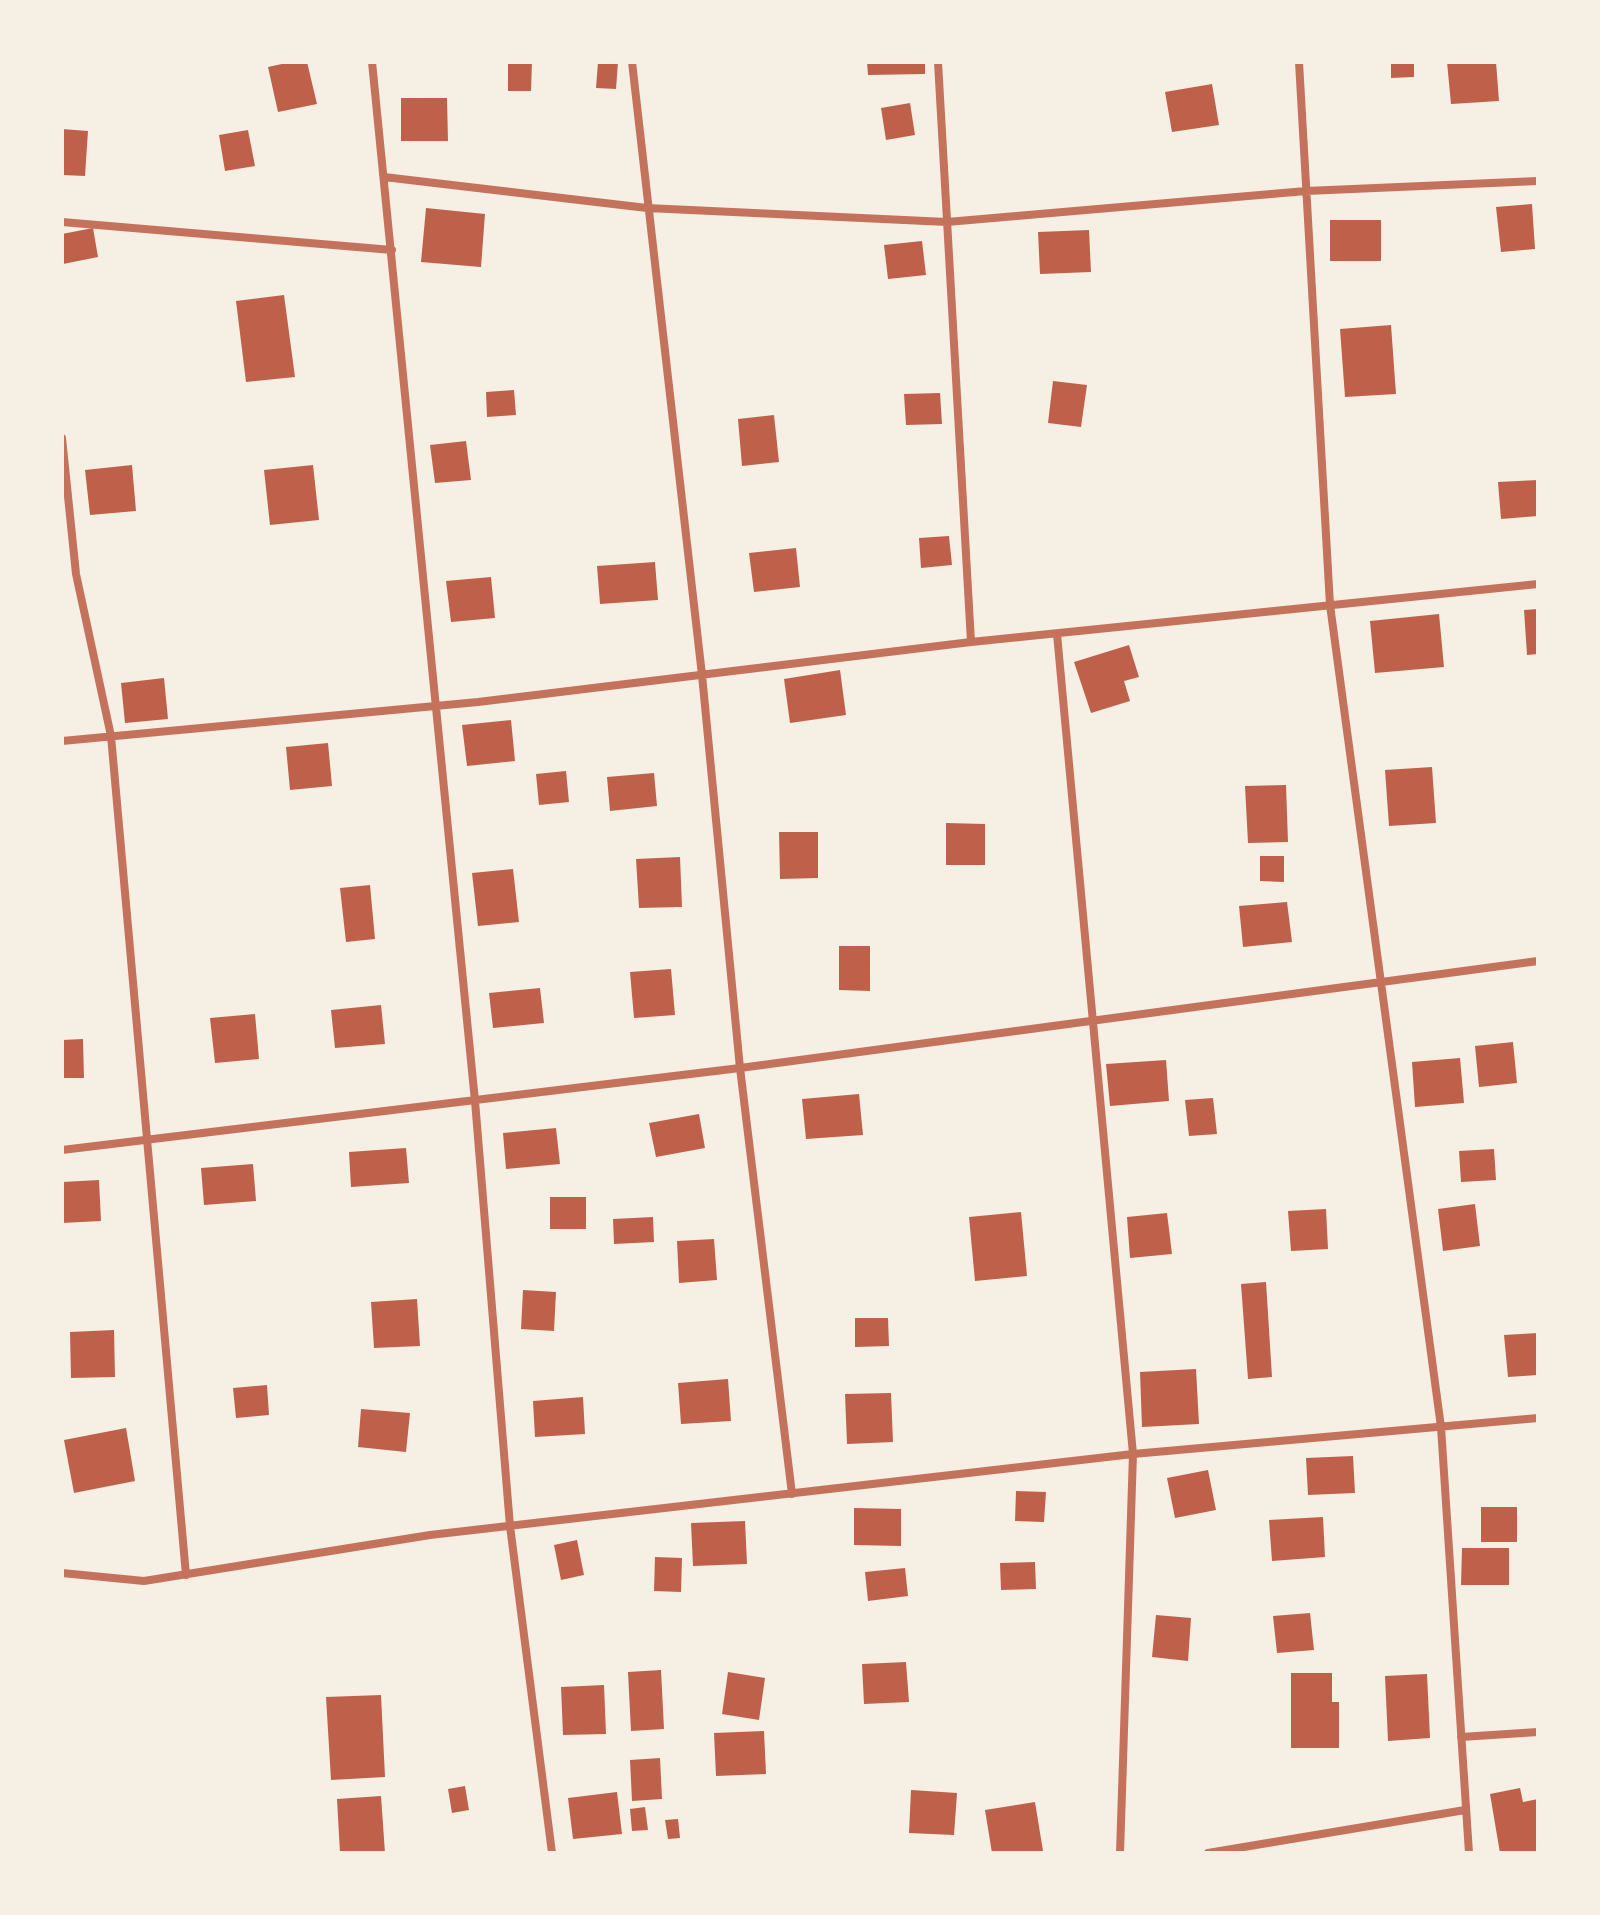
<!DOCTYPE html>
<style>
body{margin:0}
#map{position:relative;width:1600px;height:1915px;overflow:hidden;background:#f6efe4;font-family:Raleway,sans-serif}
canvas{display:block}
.frame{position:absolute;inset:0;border:64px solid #f6efe4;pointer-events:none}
</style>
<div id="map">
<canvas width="1600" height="1915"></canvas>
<div class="frame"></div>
</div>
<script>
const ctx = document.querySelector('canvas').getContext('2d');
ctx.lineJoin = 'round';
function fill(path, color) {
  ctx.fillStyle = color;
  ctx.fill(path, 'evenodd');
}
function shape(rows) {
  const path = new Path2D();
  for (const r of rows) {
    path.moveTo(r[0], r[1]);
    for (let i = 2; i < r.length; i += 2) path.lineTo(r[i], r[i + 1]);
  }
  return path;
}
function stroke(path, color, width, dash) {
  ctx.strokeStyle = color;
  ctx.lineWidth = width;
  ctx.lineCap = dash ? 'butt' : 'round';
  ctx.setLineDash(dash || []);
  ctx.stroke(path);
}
fill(shape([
 [291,62,307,62,317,104,278,112,268,67],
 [508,62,532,62,531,91,508,91],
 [598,62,618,62,616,89,596,88],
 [867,62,925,62,925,74,868,75],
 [1391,62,1414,62,1414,77,1391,78],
 [1447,62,1496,62,1499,101,1451,104],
 [1212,84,1219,125,1172,132,1165,92],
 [401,98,447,98,448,141,401,141],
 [910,103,915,135,886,140,881,108],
 [62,129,88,131,85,176,62,175],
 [248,130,255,166,225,171,219,135],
 [1532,204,1535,249,1501,252,1496,207],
 [426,208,485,214,481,267,421,262],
 [1330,220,1381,220,1381,261,1330,261],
 [93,228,98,257,63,264,62,234],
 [1089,230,1091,272,1040,274,1038,232],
 [922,241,926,275,888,279,884,245],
 [284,295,295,377,246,382,236,301],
 [1391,325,1396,394,1345,397,1340,329],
 [1053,381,1087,385,1081,427,1048,423],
 [514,390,516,415,487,417,486,392],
 [940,393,942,424,906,425,904,394],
 [774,415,779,462,742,466,738,419],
 [466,441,471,480,435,483,430,445],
 [132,465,136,511,90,515,85,470],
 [313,465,319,520,270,525,264,470],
 [1538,480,1538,516,1501,519,1498,482],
 [949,536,952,565,921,568,919,538],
 [796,548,800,587,754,592,749,553],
 [655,562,658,600,600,604,597,566],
 [491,577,495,618,451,622,446,581],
 [1538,609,1538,654,1527,655,1524,610],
 [1439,614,1444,667,1375,673,1370,621],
 [1129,645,1139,677,1124,681,1130,701,1091,713,1074,662],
 [840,670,846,715,790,723,784,679],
 [164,678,168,719,125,723,121,683],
 [511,720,515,761,467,766,462,725],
 [328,743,332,786,290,790,286,747],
 [1432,767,1436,823,1389,826,1385,770],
 [566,771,569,802,539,805,536,774],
 [654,773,657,806,610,811,607,777],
 [1286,785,1288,842,1248,843,1245,786],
 [946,823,985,824,985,865,946,865],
 [779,832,818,832,818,878,780,879],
 [1260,856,1284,856,1284,882,1260,881],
 [680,857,682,907,639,908,636,859],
 [513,869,519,922,478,926,472,873],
 [370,885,375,939,346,942,340,888],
 [1287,902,1292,942,1243,947,1239,906],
 [839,946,870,946,870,991,839,990],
 [671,969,675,1015,634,1018,630,972],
 [540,988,544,1023,493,1028,489,993],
 [381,1005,385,1044,335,1048,331,1010],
 [255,1014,259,1059,215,1063,210,1018],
 [83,1039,84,1078,62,1078,62,1040],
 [1513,1042,1517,1083,1479,1087,1475,1046],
 [1460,1058,1464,1103,1415,1107,1412,1062],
 [1166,1060,1169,1101,1110,1106,1106,1064],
 [859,1094,863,1135,806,1139,802,1099],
 [1213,1098,1217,1134,1189,1136,1185,1100],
 [699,1114,705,1148,656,1157,649,1123],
 [556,1128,560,1164,506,1169,503,1133],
 [406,1148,409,1183,351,1187,349,1152],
 [1494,1149,1496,1180,1461,1182,1459,1151],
 [253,1164,256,1201,204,1205,201,1168],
 [99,1180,101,1221,62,1223,62,1182],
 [550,1197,586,1197,586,1229,550,1229],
 [1475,1204,1480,1246,1443,1251,1438,1209],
 [1326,1209,1328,1249,1291,1251,1288,1211],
 [1021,1212,1027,1276,975,1281,969,1217],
 [1167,1213,1172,1254,1130,1258,1127,1217],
 [653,1217,654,1242,614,1244,613,1219],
 [714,1239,717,1280,679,1283,677,1241],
 [1266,1282,1272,1377,1248,1379,1241,1284],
 [523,1290,556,1292,554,1331,521,1329],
 [417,1299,420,1346,374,1348,371,1302],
 [855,1318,888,1318,889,1346,855,1347],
 [114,1330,115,1377,71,1378,70,1332],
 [1538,1333,1538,1375,1508,1377,1504,1335],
 [1196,1369,1199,1424,1142,1427,1140,1372],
 [728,1379,731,1421,681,1424,678,1383],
 [267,1385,269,1415,236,1418,233,1388],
 [891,1393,893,1442,847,1444,845,1394],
 [583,1397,585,1434,535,1437,533,1401],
 [361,1409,410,1413,406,1452,358,1447],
 [126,1428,135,1481,74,1493,64,1440],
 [1353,1456,1355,1493,1308,1495,1306,1458],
 [1208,1470,1216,1510,1175,1518,1167,1478],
 [1016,1491,1046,1492,1044,1522,1015,1521],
 [1481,1507,1517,1507,1517,1542,1481,1542],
 [854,1508,901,1509,901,1546,854,1545],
 [1323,1517,1325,1557,1272,1561,1269,1520],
 [745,1521,747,1564,693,1566,691,1523],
 [577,1540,584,1575,561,1580,554,1545],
 [1462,1548,1509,1548,1509,1585,1461,1585],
 [655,1557,682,1558,681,1592,654,1591],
 [1035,1562,1036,1589,1001,1590,1000,1563],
 [905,1568,908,1596,868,1601,865,1572],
 [1310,1613,1314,1650,1277,1653,1273,1616],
 [1156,1615,1191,1618,1188,1661,1152,1657],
 [906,1662,909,1702,864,1704,862,1664],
 [661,1670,664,1729,631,1731,628,1672],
 [728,1672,765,1678,759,1720,722,1714],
 [1291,1673,1332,1673,1332,1702,1339,1702,1339,1748,1291,1748],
 [1427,1674,1430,1738,1388,1741,1385,1676],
 [604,1685,606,1734,563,1735,561,1687],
 [381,1695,385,1777,331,1780,326,1697],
 [764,1731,766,1774,716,1776,714,1733],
 [660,1758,662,1799,632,1801,630,1760],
 [465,1786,469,1810,452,1813,448,1789],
 [1520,1788,1523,1802,1538,1799,1538,1853,1500,1853,1490,1794],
 [911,1790,957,1793,954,1835,909,1833],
 [617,1792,622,1834,573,1839,568,1798],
 [381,1796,385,1853,340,1853,337,1799],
 [1035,1802,1043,1851,992,1853,985,1810],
 [645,1807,648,1830,632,1831,630,1809],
 [678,1819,680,1838,668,1839,665,1820]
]), '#bf614a');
stroke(shape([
 [372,62,475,1101,510,1526,552,1853],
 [632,62,702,675,740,1068,792,1494],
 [938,62,971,642],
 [1299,62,1330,605,1441,1427,1469,1853],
 [384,177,647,208,947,222,1306,191,1538,181],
 [62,222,392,250],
 [62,438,76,574,111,736,186,1575],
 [1057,634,1133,1454,1120,1853],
 [62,741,478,702,971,642,1538,584],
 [62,1150,740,1068,1538,961],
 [62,1573,144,1581,430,1535,1133,1454,1538,1418],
 [1461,1737,1538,1732],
 [1208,1853,1465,1810]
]), '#c5725c', 8);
</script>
